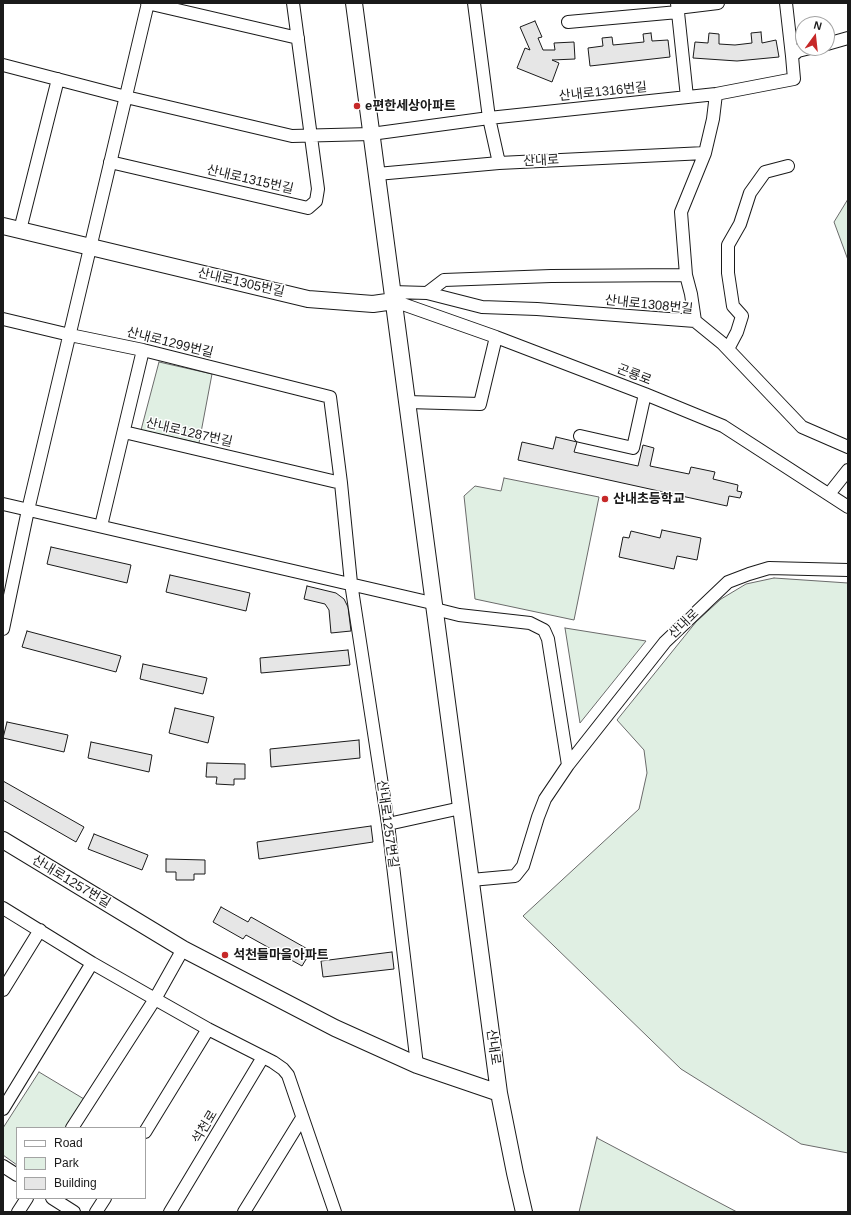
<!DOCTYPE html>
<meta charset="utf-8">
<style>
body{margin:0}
#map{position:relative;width:851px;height:1215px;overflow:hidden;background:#fff;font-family:Arial,sans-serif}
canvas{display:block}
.frame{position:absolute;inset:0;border:4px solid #1a1a1a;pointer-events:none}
.legend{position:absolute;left:16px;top:1127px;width:130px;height:72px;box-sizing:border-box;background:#fff;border:1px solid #a3a3a3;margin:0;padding:5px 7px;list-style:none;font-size:12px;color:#1a1a1a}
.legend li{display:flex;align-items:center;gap:8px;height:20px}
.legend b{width:20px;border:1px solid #a3a3a3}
.north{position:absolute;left:795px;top:16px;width:40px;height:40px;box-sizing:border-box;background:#fff;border:1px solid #a3a3a3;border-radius:50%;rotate:15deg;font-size:11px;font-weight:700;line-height:16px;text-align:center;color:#1a1a1a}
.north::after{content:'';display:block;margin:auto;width:14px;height:18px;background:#c62828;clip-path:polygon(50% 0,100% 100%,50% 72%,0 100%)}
</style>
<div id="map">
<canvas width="851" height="1215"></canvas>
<div class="frame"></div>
<ul class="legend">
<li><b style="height:5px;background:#fff"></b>Road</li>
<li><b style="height:11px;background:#e0efe3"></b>Park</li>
<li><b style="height:11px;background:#e6e6e6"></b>Building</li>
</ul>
<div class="north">N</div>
</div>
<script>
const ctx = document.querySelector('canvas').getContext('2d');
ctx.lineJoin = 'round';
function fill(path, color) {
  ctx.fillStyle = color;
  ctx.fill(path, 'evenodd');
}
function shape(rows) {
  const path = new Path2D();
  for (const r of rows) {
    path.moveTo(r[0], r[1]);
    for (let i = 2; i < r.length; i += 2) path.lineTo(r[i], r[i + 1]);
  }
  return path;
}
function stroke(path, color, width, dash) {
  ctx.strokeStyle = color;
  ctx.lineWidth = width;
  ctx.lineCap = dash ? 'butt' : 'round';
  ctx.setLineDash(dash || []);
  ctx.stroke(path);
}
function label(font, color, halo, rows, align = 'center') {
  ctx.font = font + ' Arial,"Noto Sans KR",sans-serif';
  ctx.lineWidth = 3;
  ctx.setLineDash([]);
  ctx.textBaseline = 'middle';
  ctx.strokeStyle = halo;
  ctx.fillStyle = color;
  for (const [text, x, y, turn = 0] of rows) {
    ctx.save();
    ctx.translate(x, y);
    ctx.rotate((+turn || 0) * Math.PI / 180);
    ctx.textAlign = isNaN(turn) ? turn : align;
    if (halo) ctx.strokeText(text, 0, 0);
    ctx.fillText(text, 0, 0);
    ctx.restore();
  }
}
const green = shape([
 [848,199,848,260,834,222,848,199],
 [159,362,212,374,199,443,141,430,159,362],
 [504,478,599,497,574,620,475,599,464,496,475,486,501,491,504,478],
 [774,578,848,583,848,1153,801,1144,681,1069,523,916,639,809,647,773,644,750,617,720,696,622,721,599,746,584,774,578],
 [565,628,646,641,580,723,565,628],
 [39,1072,84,1099,67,1128,17,1128,17,1165,3,1155,3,1128,39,1072],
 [597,1137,597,1138,737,1212,579,1212,597,1137]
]);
fill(green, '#e0efe3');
stroke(green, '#6a6a6a', 1);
const building = shape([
 [535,21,542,37,538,38,543,50,555,50,554,43,574,42,575,59,552,60,559,63,552,82,517,68,525,48,530,50,520,27,535,21],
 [761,32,762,43,776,40,779,57,737,61,693,58,695,42,708,43,709,33,719,34,719,44,735,45,752,43,751,33,761,32],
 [651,33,652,41,668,40,670,57,590,66,588,48,603,46,602,38,612,37,613,45,644,42,643,34,651,33],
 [556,437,577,442,574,452,638,466,643,445,654,448,650,466,689,474,691,467,715,472,713,479,738,485,737,491,742,492,740,498,729,496,727,506,518,460,522,442,553,449,556,437],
 [662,530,701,538,697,560,677,556,674,569,619,557,623,537,629,538,631,531,660,538,662,530],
 [51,547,131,565,127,583,47,564,51,547],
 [170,575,250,593,246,611,166,592,170,575],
 [307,586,336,593,344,599,348,607,351,631,331,633,329,610,325,604,304,599,307,586],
 [27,631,121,656,116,672,22,647,27,631],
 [348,650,350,665,261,673,260,658,348,650],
 [143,664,207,678,203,694,140,679,143,664],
 [175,708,214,717,208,743,169,733,175,708],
 [7,722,68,735,64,752,3,738,7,722],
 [359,740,360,758,271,767,270,749,359,740],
 [91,742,152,755,149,772,88,758,91,742],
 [207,763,245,764,245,779,234,779,234,785,216,784,217,777,206,777,207,763],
 [3,781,84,827,76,842,3,800,3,781],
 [371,826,373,842,259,859,257,842,371,826],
 [94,834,148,855,142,870,88,849,94,834],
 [166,859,205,860,205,874,194,874,194,880,176,880,176,872,166,872,166,859],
 [221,907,248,922,251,917,311,951,302,966,246,935,243,939,213,922,221,907],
 [392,952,394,969,323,977,321,961,392,952]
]);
fill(building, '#e6e6e6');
stroke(building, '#1a1a1a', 1);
const minor = shape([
 [147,3,298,38],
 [474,3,489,118,499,163],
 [677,3,687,97],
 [786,3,792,56],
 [677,8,718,3],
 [568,22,678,12],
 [827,44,848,38],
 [3,65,126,97,292,136,371,134,489,118,716,94,794,79,792,56,798,51,810,48],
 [110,162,308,208,316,201,318,189,293,3],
 [377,174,499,163,705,153],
 [20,230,58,79],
 [392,292,427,293,482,307,537,309,695,321,722,343,802,427,848,447],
 [427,293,444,280,551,276,686,275],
 [394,301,496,337,645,394,723,426,848,507],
 [3,319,70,335,143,350,330,397,341,483,351,583,388,824,417,1065],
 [695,321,691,294,686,275,681,212,705,153,713,119,716,94],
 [728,349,737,332,742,316,733,306,728,273,728,245,740,224,750,193,765,172,788,166],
 [407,402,480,404,496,337],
 [124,432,341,483],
 [580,436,633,448,645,394],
 [829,494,848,470],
 [3,504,432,603,435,609,459,615,530,623,544,630,548,639,568,765],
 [101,526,143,350],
 [3,629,28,510,148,3],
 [388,824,461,808],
 [471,880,515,876,523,866,538,817,545,799,568,765,665,642,728,582,749,574,769,568,848,570],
 [3,908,92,963,155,999,208,1029,273,1062,283,1069,288,1075,335,1212],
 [3,990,40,930],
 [3,1109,92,963],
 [72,1128,155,999,183,949],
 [145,1132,208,1029],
 [3,1166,17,1175],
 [52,1198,74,1212],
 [18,1212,27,1198],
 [96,1212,105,1198],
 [170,1212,263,1057],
 [244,1212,302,1118]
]);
const major = shape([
 [354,3,499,1093,515,1173,524,1212],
 [3,226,308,299,373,304,394,301],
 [3,840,183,949,335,1028,417,1065,499,1093]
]);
stroke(minor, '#1a1a1a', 14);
stroke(major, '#1a1a1a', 18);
stroke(minor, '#fff', 12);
stroke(major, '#fff', 16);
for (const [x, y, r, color] of [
 [357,106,4,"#c62828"],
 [605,499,4,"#c62828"],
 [225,955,4,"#c62828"]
]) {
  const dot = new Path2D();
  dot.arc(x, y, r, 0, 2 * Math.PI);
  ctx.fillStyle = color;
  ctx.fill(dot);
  stroke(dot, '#fff', 1.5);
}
label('13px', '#1a1a1a', '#fff', [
 ["산내로1316번길",603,92,-6],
 ["산내로",541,161,-3],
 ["산내로1315번길",250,180,13],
 ["산내로1305번길",241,283,13],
 ["산내로1308번길",649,305,6],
 ["산내로1299번길",170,343,14],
 ["곤룡로",634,375,21],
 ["산내로1287번길",189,433,13],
 ["산내로",684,624,-44],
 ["산내로1257번길",387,824,82],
 ["산내로1257번길",71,882,31],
 ["산내로",493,1047,82],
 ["석천로",205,1127,-59]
]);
label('bold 13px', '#1a1a1a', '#fff', [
 ["e편한세상아파트",365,106],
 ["산내초등학교",613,499],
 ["석천들마을아파트",233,955]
], 'left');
</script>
